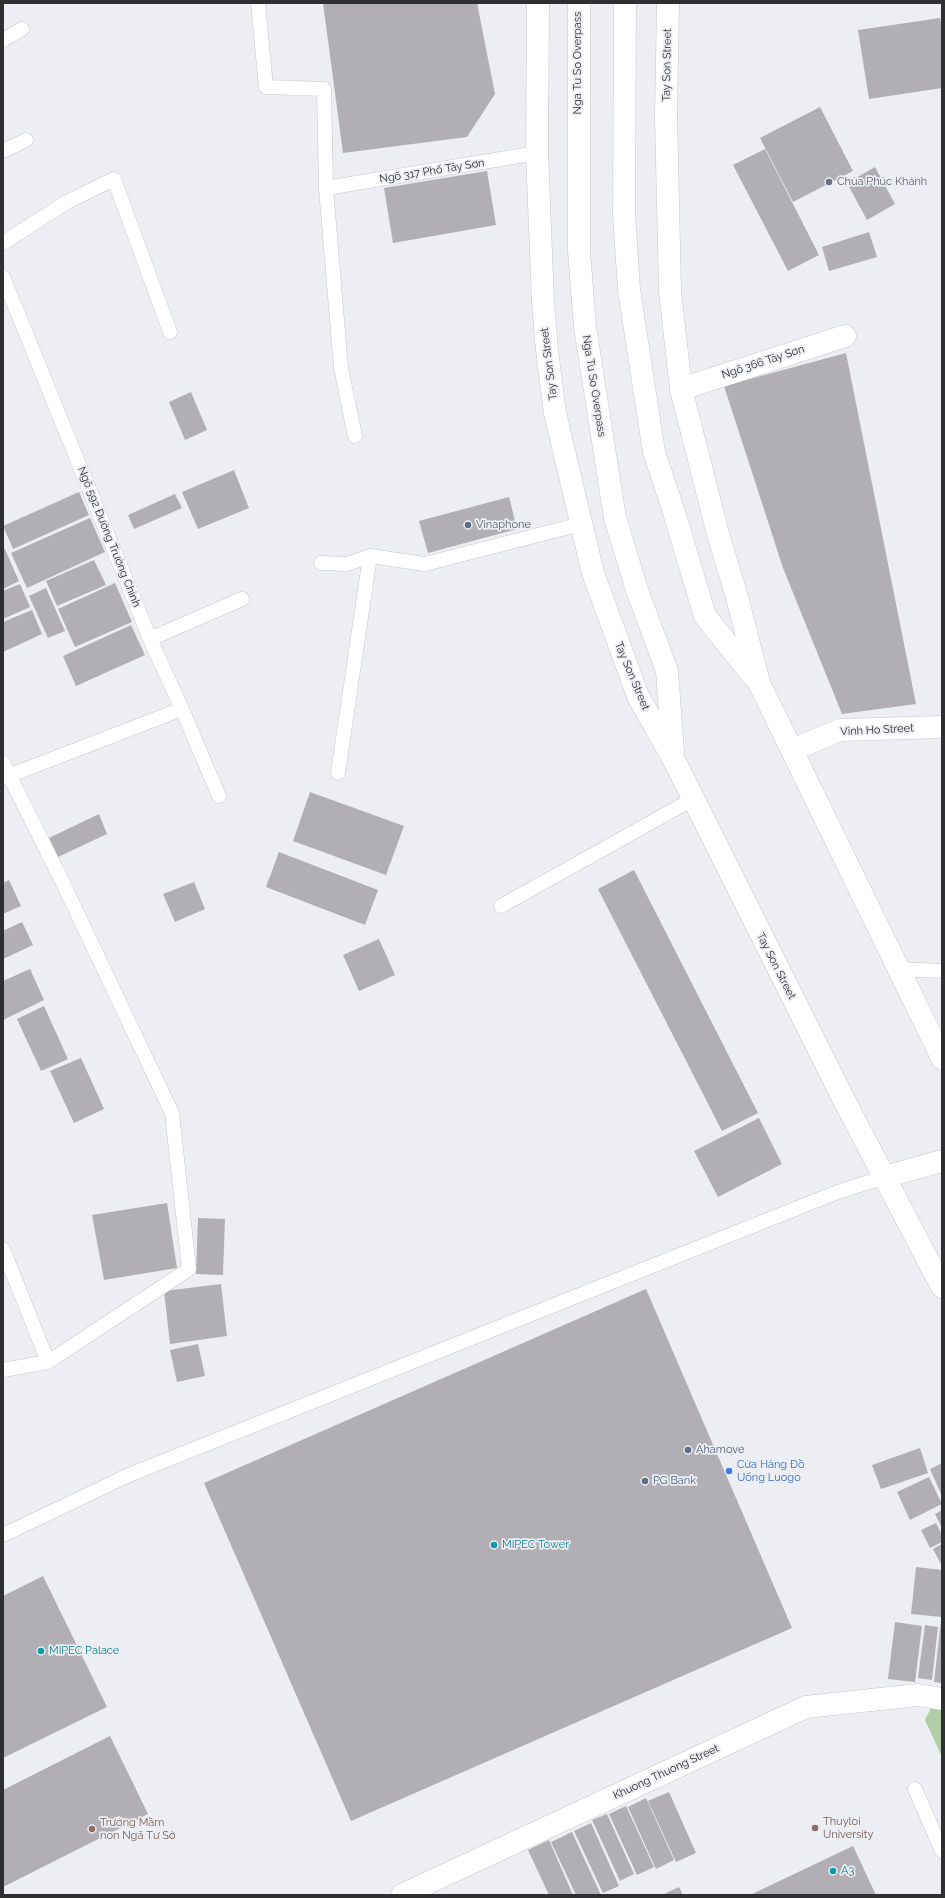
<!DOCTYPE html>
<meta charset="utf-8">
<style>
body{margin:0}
#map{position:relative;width:945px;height:1898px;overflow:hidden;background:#eceef4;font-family:Raleway,sans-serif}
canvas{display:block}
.frame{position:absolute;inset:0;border:4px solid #2e2f31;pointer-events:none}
</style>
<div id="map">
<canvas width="945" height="1898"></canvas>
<div class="frame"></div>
</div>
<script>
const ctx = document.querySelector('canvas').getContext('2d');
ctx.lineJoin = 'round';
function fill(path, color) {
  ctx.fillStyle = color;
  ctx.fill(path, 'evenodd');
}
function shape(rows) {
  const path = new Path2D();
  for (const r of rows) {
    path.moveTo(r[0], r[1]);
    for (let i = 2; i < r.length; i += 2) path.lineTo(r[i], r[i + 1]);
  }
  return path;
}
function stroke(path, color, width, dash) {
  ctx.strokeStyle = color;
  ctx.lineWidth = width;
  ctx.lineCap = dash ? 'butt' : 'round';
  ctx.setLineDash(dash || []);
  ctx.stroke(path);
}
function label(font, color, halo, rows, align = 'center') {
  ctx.font = font + ' Raleway,sans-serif';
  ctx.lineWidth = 3.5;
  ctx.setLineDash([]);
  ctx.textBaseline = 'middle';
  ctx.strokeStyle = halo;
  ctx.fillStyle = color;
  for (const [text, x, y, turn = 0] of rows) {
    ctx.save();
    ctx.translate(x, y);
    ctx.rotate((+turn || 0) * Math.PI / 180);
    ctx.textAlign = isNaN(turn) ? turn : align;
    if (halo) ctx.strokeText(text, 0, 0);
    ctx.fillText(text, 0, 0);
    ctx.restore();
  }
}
fill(shape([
 [939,1692,942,1693,942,1757,925,1720]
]), '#b2cda6');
fill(shape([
 [323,3,477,3,495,94,467,137,343,153],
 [940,18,942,29,942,88,869,99,858,30],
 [820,107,853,171,793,202,760,138],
 [765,149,819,255,788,271,733,165],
 [875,167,895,204,867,220,847,183],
 [487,171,496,225,393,243,384,188],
 [869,232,877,257,829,271,822,247],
 [846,353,916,704,842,714,783,568,724,386],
 [191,392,207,430,185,440,169,402],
 [234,470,249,508,198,529,182,492],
 [79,492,89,515,13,549,3,526],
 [175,494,182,508,134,529,128,515],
 [509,497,517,529,428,553,419,521],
 [90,518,105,552,27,588,11,553],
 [3,545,19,581,3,589],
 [94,560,106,585,57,606,46,581],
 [115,583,132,622,75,647,58,609],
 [20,584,30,607,3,619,3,591],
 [46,588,65,631,48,638,29,596],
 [32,610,42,634,3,652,3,622],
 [131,625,145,655,76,686,63,656],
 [310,792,404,826,386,875,293,841],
 [99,814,107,834,58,857,49,838],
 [279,852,378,890,365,925,266,887],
 [634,870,758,1113,722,1131,598,889],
 [9,880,21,906,3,914,3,883],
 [194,882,205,909,175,922,163,894],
 [22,922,33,945,3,959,3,931],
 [379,939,395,975,359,991,343,955],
 [30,969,44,1000,3,1020,3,981],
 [44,1006,68,1059,41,1071,17,1019],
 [81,1058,104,1109,74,1123,50,1071],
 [759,1118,782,1164,718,1197,694,1151],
 [167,1203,177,1268,104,1280,92,1215],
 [198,1218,225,1219,223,1275,196,1274],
 [221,1284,227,1336,170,1344,164,1291],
 [646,1289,792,1628,351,1821,204,1483],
 [198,1344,205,1376,177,1382,170,1350],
 [920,1448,928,1473,881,1489,872,1465],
 [942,1463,942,1496,930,1469],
 [929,1477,942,1504,910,1520,897,1492],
 [942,1510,942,1528,935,1514],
 [936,1523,942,1535,942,1542,930,1548,921,1530],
 [942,1544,942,1566,933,1549],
 [916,1567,942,1570,942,1617,911,1614],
 [43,1576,107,1707,3,1758,3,1596],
 [941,1621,942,1621,942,1683,934,1682],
 [895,1622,922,1626,915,1682,888,1679],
 [925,1625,938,1627,932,1680,918,1678],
 [110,1736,148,1814,3,1887,3,1790],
 [669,1792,696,1853,676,1862,648,1801],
 [646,1798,674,1860,656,1869,628,1807],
 [626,1806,654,1867,637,1875,609,1814],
 [607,1814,634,1874,620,1881,592,1820],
 [591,1823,619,1886,603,1893,574,1831],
 [572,1832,601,1895,576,1895,551,1842],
 [549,1840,573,1895,549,1895,528,1850],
 [853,1846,876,1895,750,1895],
 [679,1887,683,1895,662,1895]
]), '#b1afb4');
const lane = shape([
 [258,3,266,87,324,89,326,188,341,368,355,436],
 [3,40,22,29],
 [3,151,26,140],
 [326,188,537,153],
 [3,243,67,202,114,179,170,332],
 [3,277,150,639,182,709,219,796],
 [321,563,347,564,370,556,425,564,581,524],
 [150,639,242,599],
 [3,763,61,879,172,1113,189,1269,48,1362,3,1370],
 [338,773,370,556],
 [3,778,182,709],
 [501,906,693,799],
 [897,969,942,971],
 [3,1249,48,1362],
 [3,1535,129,1475,835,1193,884,1177],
 [915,1789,942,1851]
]);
const street = shape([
 [681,389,845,336],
 [792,750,840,730,942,727],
 [402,1895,806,1707,918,1695,942,1699]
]);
const secondary = shape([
 [884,1177,942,1161]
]);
const primary = shape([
 [538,3,537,153,543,302,547,351,555,413,593,573,638,696,674,760,845,1102,942,1287],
 [579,3,579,251,585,327,615,518,637,590,667,671,673,752],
 [625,3,624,214,629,290,654,452,674,512,705,616,754,677],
 [668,3,666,116,670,291,681,389,718,534,737,597,759,683,942,1058]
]);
stroke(lane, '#c4c7cc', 15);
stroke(street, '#c4c7cc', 23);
stroke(secondary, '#c4c7cc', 23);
stroke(primary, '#c4c7cc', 23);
stroke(lane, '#fff', 14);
stroke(street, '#fff', 22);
stroke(secondary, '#fff', 22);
stroke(primary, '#fff', 22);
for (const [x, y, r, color] of [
 [829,182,4,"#6b7280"],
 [468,525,4,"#5c6f8a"],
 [688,1450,4,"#5c6f8a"],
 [729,1471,4,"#3f7fe0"],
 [645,1481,4,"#5c6f8a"],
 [494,1545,4,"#0f9aa8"],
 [41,1651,4,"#0f9aa8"],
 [815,1828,4,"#8d6e63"],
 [92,1829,4,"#8d6e63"],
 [833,1871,4,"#0f9aa8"]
]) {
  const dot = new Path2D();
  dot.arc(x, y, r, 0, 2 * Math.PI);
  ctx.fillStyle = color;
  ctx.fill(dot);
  stroke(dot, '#eceef4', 1.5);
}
label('11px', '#2e2f31', '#eceef4', [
 ["Nga Tu So Overpass",578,63,-90],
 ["Tay Son Street",667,65,-89],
 ["Ngõ 317 Phố Tây Sơn",432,171,-9],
 ["Ngõ 366 Tây Sơn",763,362,-18],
 ["Tay Son Street",549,364,-97],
 ["Nga Tu So Overpass",594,386,81],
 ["Ngõ 592 Đường Trường Chinh",109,537,68],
 ["Tay Son Street",632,676,67],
 ["Vinh Ho Street",877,730,-3],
 ["Tay Son Street",776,966,63],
 ["Khuong Thuong Street",666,1772,-25]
]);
label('11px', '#5b616d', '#eceef4', [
 ["Chùa Phúc Khánh",837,182]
], 'left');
label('11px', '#4e5e75', '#eceef4', [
 ["Vinaphone",476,525],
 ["Ahamove",696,1450],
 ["PG Bank",653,1481]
], 'left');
label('11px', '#366cbe', '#eceef4', [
 ["Cửa Hàng Đồ",737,1465],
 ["Uống Luogo",737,1478]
], 'left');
label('11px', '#0d838f', '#eceef4', [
 ["MIPEC Tower",502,1545],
 ["MIPEC Palace",49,1651],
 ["A3",841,1871]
], 'left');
label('11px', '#785e54', '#eceef4', [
 ["Thuyloi",823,1822],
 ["University",823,1835],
 ["Trường Mầm",100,1823],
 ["non Ngã Tư Sở",100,1836]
], 'left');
</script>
